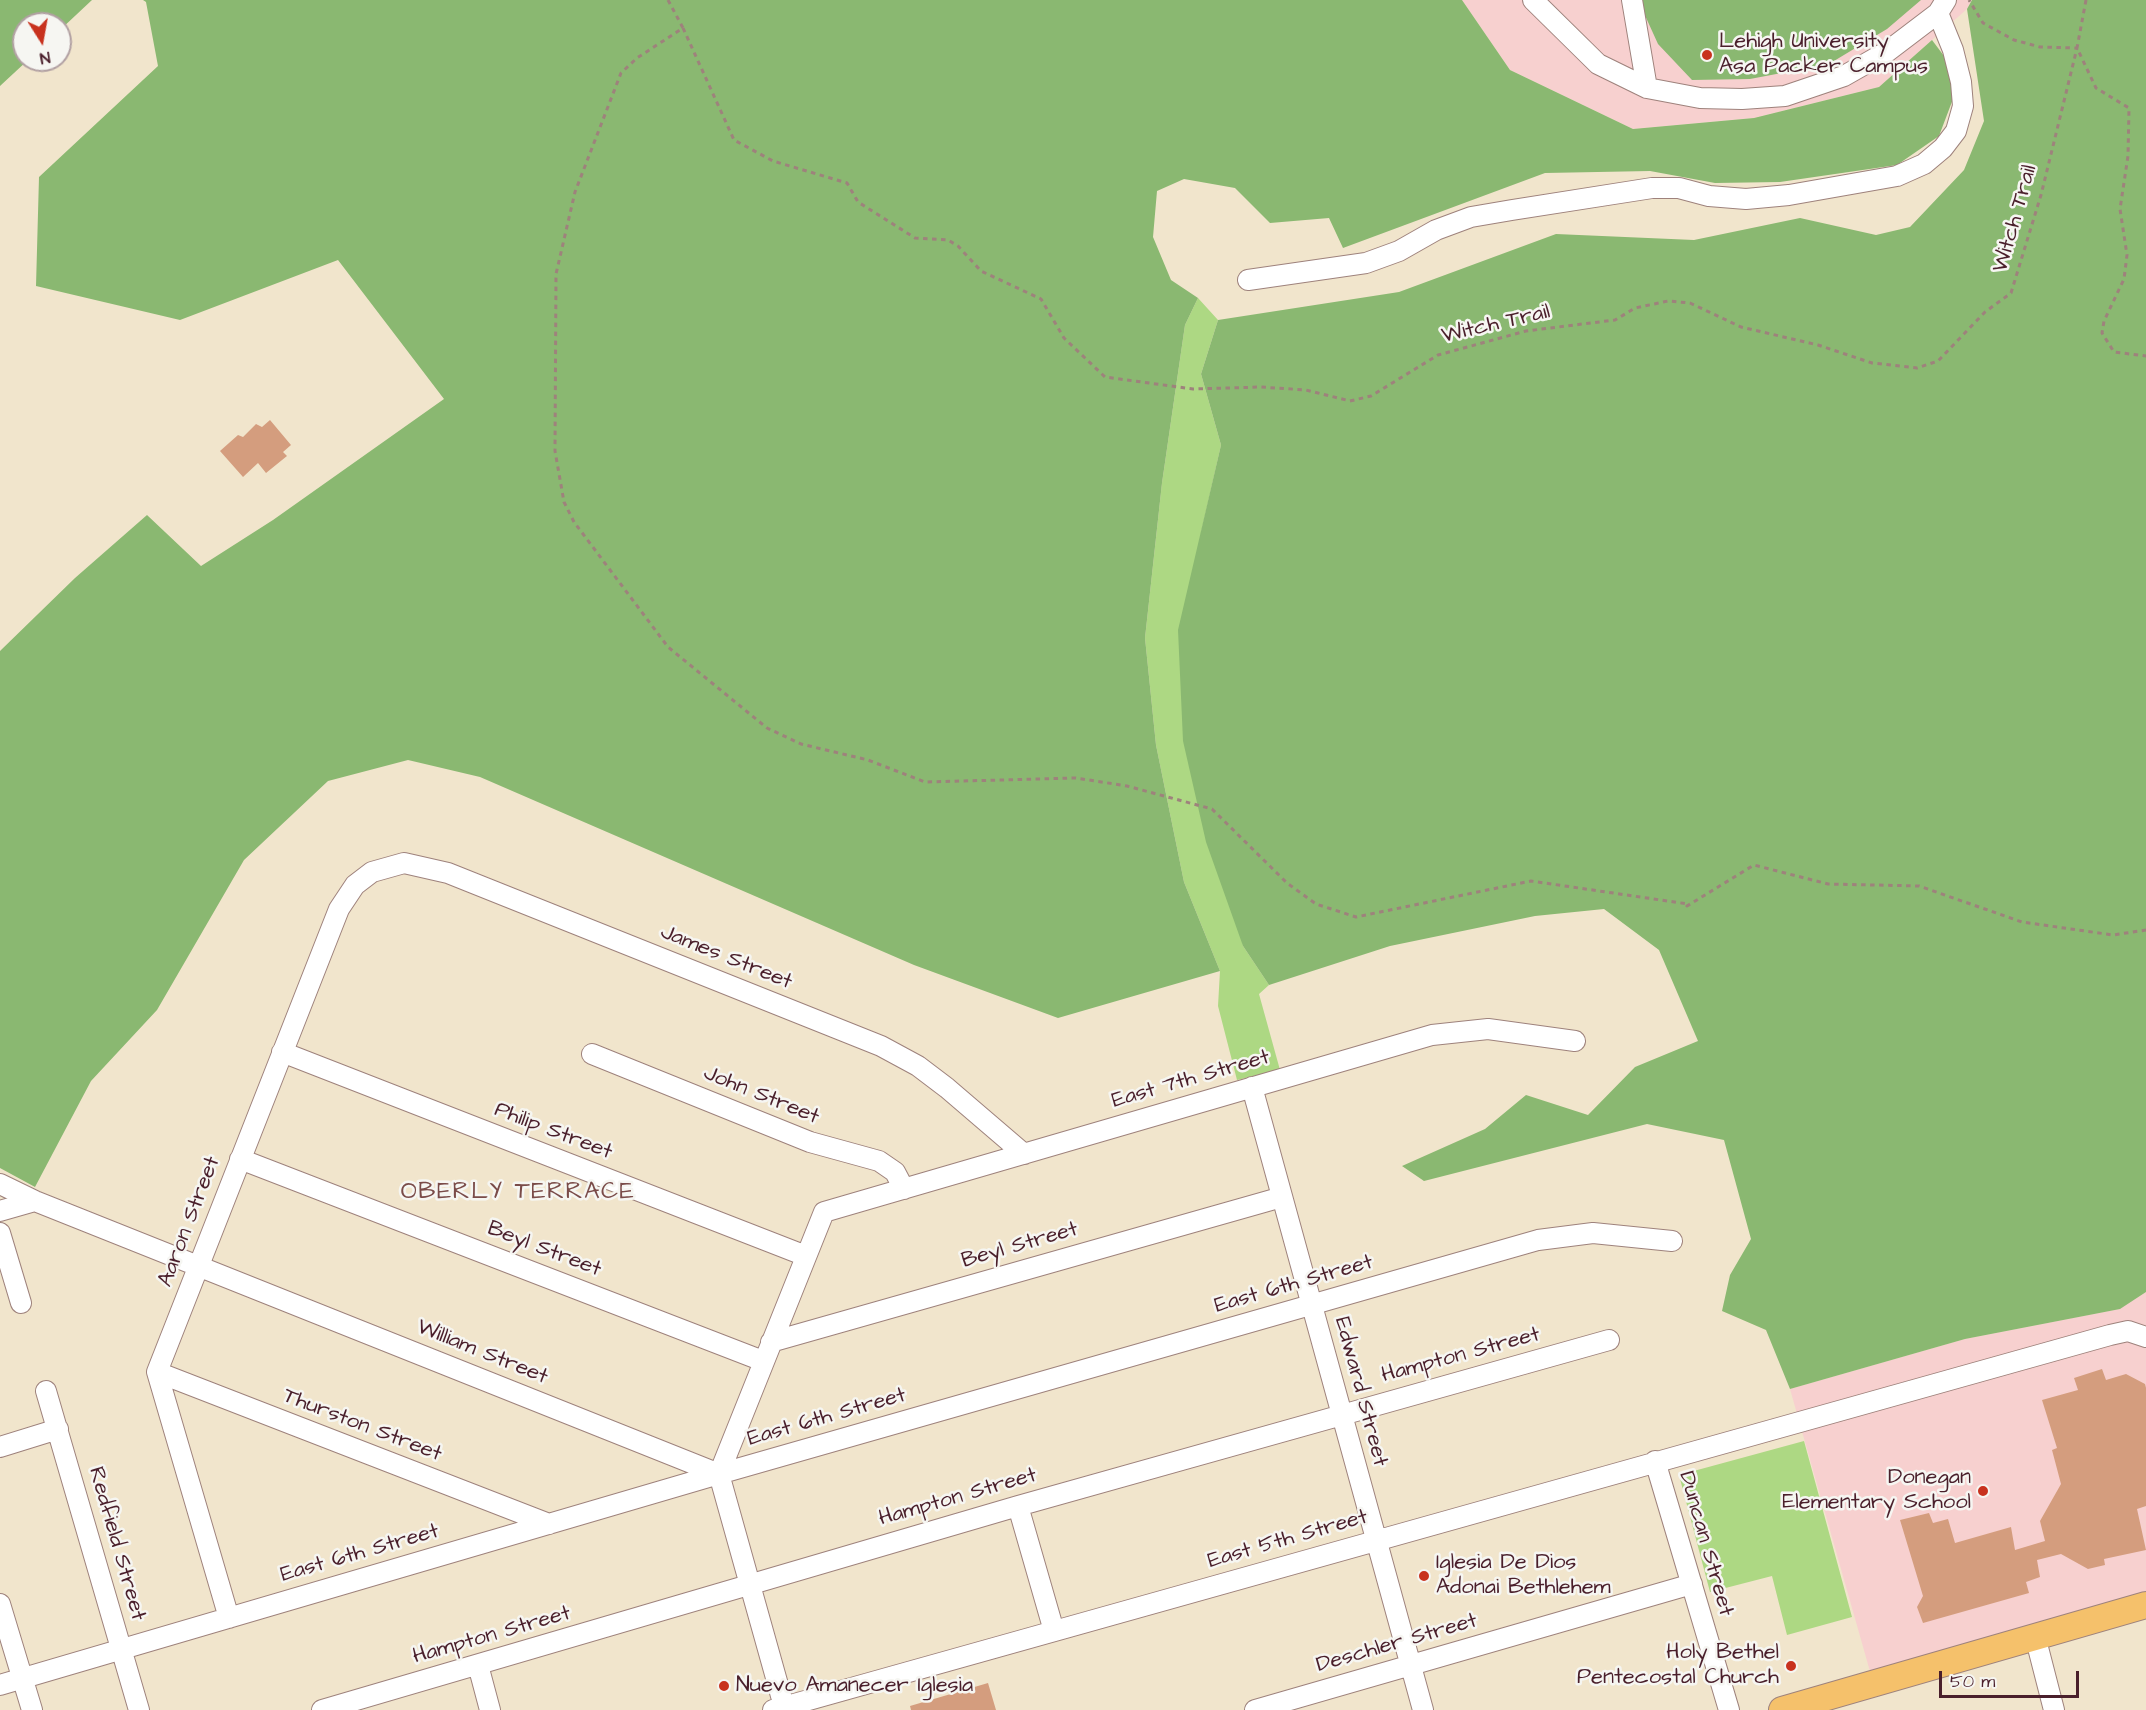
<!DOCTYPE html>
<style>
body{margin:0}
#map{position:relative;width:2146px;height:1710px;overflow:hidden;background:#f1e5cc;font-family:"Architects Daughter",sans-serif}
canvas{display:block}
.north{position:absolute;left:12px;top:12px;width:60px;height:60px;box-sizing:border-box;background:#f6f6f2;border:2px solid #b1a0a2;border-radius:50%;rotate:169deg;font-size:16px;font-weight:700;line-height:24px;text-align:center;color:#4a1f2b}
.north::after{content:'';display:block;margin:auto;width:21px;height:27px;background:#c8321e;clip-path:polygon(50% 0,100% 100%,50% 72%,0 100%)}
.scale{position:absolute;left:1939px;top:1671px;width:140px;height:27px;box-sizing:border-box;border:3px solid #4a1f2b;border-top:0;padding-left:8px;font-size:18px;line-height:21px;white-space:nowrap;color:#4a1f2b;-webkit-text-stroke:4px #f6f6f2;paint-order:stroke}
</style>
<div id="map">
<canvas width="2146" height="1710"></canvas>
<div class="north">N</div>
<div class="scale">50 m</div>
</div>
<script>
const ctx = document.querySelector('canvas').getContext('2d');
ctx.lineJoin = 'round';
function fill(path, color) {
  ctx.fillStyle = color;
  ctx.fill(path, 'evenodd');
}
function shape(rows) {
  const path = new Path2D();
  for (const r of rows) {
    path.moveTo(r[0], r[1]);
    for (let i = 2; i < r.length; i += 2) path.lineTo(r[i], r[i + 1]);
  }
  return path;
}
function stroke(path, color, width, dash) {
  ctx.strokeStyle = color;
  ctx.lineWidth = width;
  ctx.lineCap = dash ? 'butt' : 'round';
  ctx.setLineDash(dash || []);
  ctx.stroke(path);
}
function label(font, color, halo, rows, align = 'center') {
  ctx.font = font + ' "Architects Daughter",sans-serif';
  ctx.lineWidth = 5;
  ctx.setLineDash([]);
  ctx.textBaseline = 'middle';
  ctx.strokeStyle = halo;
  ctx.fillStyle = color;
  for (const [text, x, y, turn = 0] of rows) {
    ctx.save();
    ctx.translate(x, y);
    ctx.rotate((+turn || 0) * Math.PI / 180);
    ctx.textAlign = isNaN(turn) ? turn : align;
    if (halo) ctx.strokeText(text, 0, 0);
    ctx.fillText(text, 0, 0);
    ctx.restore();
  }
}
fill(shape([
 [1462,0,1972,0,1967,9,1879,87,1754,118,1633,129,1510,70],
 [2146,1292,2146,1594,1871,1675,1790,1389,1965,1339,2119,1309]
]), '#f7d0cf');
fill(shape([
 [1198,298,1218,320,1201,374,1221,445,1201,533,1243,946,1269,985,1259,994,1280,1070,1237,1080,1218,1006,1220,971,1184,882,1156,745,1145,638,1162,483,1185,325],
 [1804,1441,1852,1617,1787,1635,1772,1576,1710,1592,1679,1475]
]), '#add883');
fill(shape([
 [0,0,92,0,60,30,60,24,24,24,24,60,28,60,0,86],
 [143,0,1462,0,1510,70,1633,129,1754,118,1879,87,1932,40,1944,56,1956,91,1939,136,1897,165,1780,182,1715,183,1650,171,1545,173,1343,248,1329,218,1270,223,1235,188,1184,179,1157,191,1153,237,1171,280,1198,298,1185,325,1162,483,1145,638,1156,745,1184,882,1220,971,1058,1018,914,965,480,777,408,760,328,781,244,860,157,1010,91,1081,35,1187,0,1168,0,651,75,578,147,515,201,566,273,520,444,399,338,260,180,320,36,286,39,177,158,66,146,2],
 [1641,0,1921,0,1887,29,1829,64,1750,79,1692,80,1658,44,1643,11],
 [1972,0,2146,0,2146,1292,2120,1309,1965,1339,1790,1389,1766,1330,1722,1311,1730,1275,1751,1239,1724,1140,1647,1124,1424,1181,1402,1166,1485,1129,1526,1095,1588,1115,1635,1067,1698,1041,1659,950,1604,909,1535,916,1390,946,1269,985,1243,946,1206,842,1183,741,1178,630,1221,445,1201,374,1218,320,1399,292,1556,234,1694,240,1800,218,1876,235,1910,227,1964,170,1984,121,1967,9]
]), '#8ab871');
fill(shape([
 [270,420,291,445,283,452,287,456,266,473,258,463,243,477,220,451,238,435,243,437,256,424,262,427],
 [2102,1369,2106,1380,2126,1374,2145,1384,2146,1388,2146,1506,2137,1509,2146,1550,2104,1559,2105,1565,2088,1569,2061,1554,2037,1560,2040,1577,2026,1582,2029,1593,1923,1623,1917,1607,1923,1596,1900,1520,1929,1513,1933,1523,1948,1519,1955,1543,2011,1527,2015,1550,2045,1541,2040,1521,2061,1484,2052,1450,2057,1448,2042,1400,2078,1390,2074,1378],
 [988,1683,996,1710,911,1710,910,1706]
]), '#d49d7e');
const minor = shape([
 [1533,0,1598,64,1647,88,1700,98,1742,99,1785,96,1844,76,1888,51,1938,13,1946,0],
 [1632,0,1647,88],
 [1248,280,1366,263,1399,251,1436,230,1471,217,1512,210,1652,188,1679,188,1709,196,1746,199,1789,195,1897,176,1924,164,1943,148,1956,131,1963,106,1961,82,1953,50,1938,13],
 [282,1052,806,1256],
 [592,1054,810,1142,879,1161,895,1172,904,1189],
 [1252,1087,1423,1710],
 [240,1159,763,1361],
 [0,1184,35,1201,719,1474],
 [0,1211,35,1201],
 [0,1233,21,1303],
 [771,1342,1282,1197],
 [157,1372,549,1524],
 [46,1391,139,1710],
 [0,1447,58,1429],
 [1655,1461,1729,1710],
 [719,1474,824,1212,1432,1035,1488,1029,1575,1041],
 [719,1474,785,1710],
 [1018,1506,1054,1631],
 [0,1604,32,1710],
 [229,1618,157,1372,339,909,355,885,372,872,404,863,448,873,881,1046,918,1066,947,1088,1024,1154],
 [2035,1636,2054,1710],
 [478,1665,490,1710],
 [0,1685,719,1474,1538,1240,1593,1233,1672,1241],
 [322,1710,1018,1506,1609,1340],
 [773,1710,2110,1335,2128,1331,2146,1337],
 [1255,1710,1692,1584]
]);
const major = shape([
 [1782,1710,2146,1605]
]);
stroke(minor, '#9e827c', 22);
stroke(major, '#9e827c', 28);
stroke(shape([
 [668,0,683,28,637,58,621,73,575,192,556,274,555,451,564,502,574,522,668,647,767,728,801,744,868,760,925,782,1076,778,1127,786,1212,809,1287,883,1316,904,1356,917,1531,881,1688,904,1687,906,1754,865,1828,884,1919,886,2022,922,2113,935,2146,930],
 [2086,0,2077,48,2096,88,2129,108,2128,156,2120,209,2127,255,2124,279,2104,321,2102,333,2114,352,2146,356],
 [683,28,734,140,773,161,847,183,858,202,915,238,948,240,958,246,981,271,1041,299,1064,338,1105,377,1193,389,1261,387,1306,390,1350,401,1371,396,1438,355,1526,331,1615,320,1635,308,1668,301,1690,303,1741,327,1818,345,1872,363,1917,368,1938,361,1985,312,2011,293,2041,195,2077,48,2040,47,2014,40,1983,23,1969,0]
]), '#9e827c', 3, [4.5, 4.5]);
stroke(minor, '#fff', 20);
stroke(major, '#f5c16b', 26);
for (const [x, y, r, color] of [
 [1707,55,6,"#c8321e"],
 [1983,1491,6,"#c8321e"],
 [1424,1576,6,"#c8321e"],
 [1791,1666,6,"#c8321e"],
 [724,1686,6,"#c8321e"]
]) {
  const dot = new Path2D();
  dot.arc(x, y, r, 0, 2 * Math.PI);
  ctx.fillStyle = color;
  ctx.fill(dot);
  stroke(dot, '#f6f6f2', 2);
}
label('22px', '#4a1f2b', '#f6f6f2', [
 ["Lehigh University",1719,42],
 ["Asa Packer Campus",1719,67],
 ["Donegan",1971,1478,"right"],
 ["Elementary School",1971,1503,"right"],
 ["Iglesia De Dios",1436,1563],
 ["Adonai Bethlehem",1436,1588],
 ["Holy Bethel",1779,1653,"right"],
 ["Pentecostal Church",1779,1678,"right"],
 ["Nuevo Amanecer Iglesia",736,1686]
], 'left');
label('22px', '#4a1f2b', '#f6f6f2', [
 ["Witch Trail",2016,219,-74],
 ["Witch Trail",1496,325,-13],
 ["James Street",726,958,22],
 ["East 7th Street",1191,1080,-16],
 ["John Street",761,1096,22],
 ["Philip Street",553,1132,21],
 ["Aaron Street",190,1222,-69],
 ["Beyl Street",1020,1246,-16],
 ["Beyl Street",544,1250,21],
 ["East 6th Street",1294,1285,-16],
 ["William Street",482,1353,22],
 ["Hampton Street",1461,1356,-15],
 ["Edward Street",1360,1392,75],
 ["East 6th Street",827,1418,-16],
 ["Thurston Street",362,1426,21],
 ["Hampton Street",958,1498,-16],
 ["East 5th Street",1288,1540,-16],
 ["Redfield Street",116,1544,74],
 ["Duncan Street",1705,1544,74],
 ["East 6th Street",360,1554,-16],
 ["Hampton Street",492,1636,-16],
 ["Deschler Street",1397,1644,-16]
]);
ctx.letterSpacing = '1.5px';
label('24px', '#7a4b48', '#f6f6f2', [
 ["OBERLY TERRACE",518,1193]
]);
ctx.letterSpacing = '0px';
</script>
